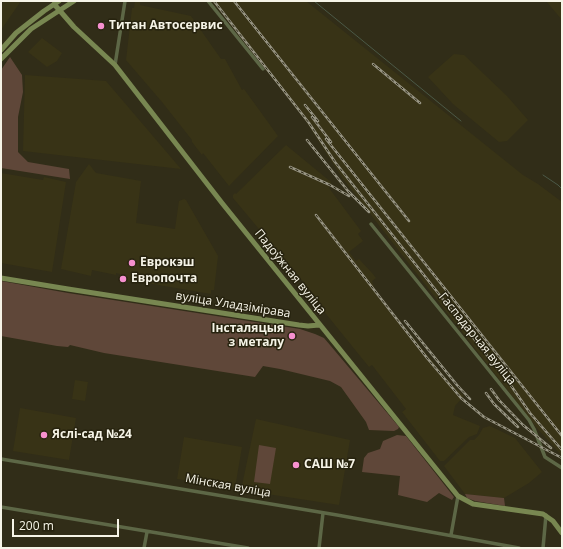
<!DOCTYPE html>
<meta charset="utf-8">
<style>
body{margin:0}
#map{position:relative;width:563px;height:549px;overflow:hidden;background:#312d18;font-family:"Open Sans",sans-serif}
canvas{display:block}
.frame{position:absolute;inset:0;border:2px solid #f6f4e7;pointer-events:none}
.scale{position:absolute;left:12px;top:519px;width:107px;height:18px;box-sizing:border-box;border:2px solid #f6f4e7;border-top:0;padding-left:5px;font-size:12px;line-height:14px;white-space:nowrap;color:#f6f4e7;-webkit-text-stroke:3px #27230f;paint-order:stroke}
</style>
<div id="map">
<canvas width="563" height="549"></canvas>
<div class="frame"></div>
<div class="scale">200 m</div>
</div>
<script>
const ctx = document.querySelector('canvas').getContext('2d');
ctx.lineJoin = 'round';
function fill(path, color) {
  ctx.fillStyle = color;
  ctx.fill(path, 'evenodd');
}
function shape(rows) {
  const path = new Path2D();
  for (const r of rows) {
    path.moveTo(r[0], r[1]);
    for (let i = 2; i < r.length; i += 2) path.lineTo(r[i], r[i + 1]);
  }
  return path;
}
function stroke(path, color, width, dash) {
  ctx.strokeStyle = color;
  ctx.lineWidth = width;
  ctx.lineCap = dash ? 'butt' : 'round';
  ctx.setLineDash(dash || []);
  ctx.stroke(path);
}
function label(font, color, halo, rows, align = 'center') {
  ctx.font = font + ' "Open Sans",sans-serif';
  ctx.lineWidth = 3;
  ctx.setLineDash([]);
  ctx.textBaseline = 'middle';
  ctx.strokeStyle = halo;
  ctx.fillStyle = color;
  for (const [text, x, y, turn = 0] of rows) {
    ctx.save();
    ctx.translate(x, y);
    ctx.rotate((+turn || 0) * Math.PI / 180);
    ctx.textAlign = isNaN(turn) ? turn : align;
    if (halo) ctx.strokeText(text, 0, 0);
    ctx.fillText(text, 0, 0);
    ctx.restore();
  }
}
fill(shape([
 [4,1,21,1,1,30,1,6],
 [135,1,140,2,140,5,191,16,221,59,225,59,242,90,244,89,278,136,229,186,203,153,202,155,192,142,192,140,162,102,126,60,132,8,134,8],
 [212,1,306,1,523,175,538,184,562,202,562,456,537,428,343,179,305,120],
 [546,1,562,1,562,20],
 [42,38,62,53,57,61,47,67,28,52],
 [454,54,464,55,507,96,528,120,507,141,499,142,453,104,428,77],
 [25,75,106,81,181,169,23,151],
 [286,145,331,182,329,188,361,231,358,234,363,241,349,252,356,261,359,259,372,273,376,278,372,281,375,290,446,378,464,396,455,406,453,415,480,426,477,434,469,437,444,461,440,461,402,412,406,409,372,365,369,367,318,304,320,302,233,198,233,195,235,193,236,194],
 [89,164,96,173,141,181,136,223,175,229,179,201,184,199,186,200,218,256,214,290,211,290,211,294,141,282,140,284,120,280,120,274,116,273,116,275,92,270,91,276,61,269,76,182],
 [1,173,43,180,44,177,66,182,52,272,1,263],
 [75,380,88,382,85,401,72,399],
 [20,408,76,418,69,460,13,451],
 [256,419,350,440,339,505,241,490],
 [490,426,515,438,542,472,529,483,504,498,465,494,444,466,470,440,474,440,479,435,483,428],
 [184,437,242,447,235,488,177,479]
]), '#383316');
fill(shape([
 [10,57,22,75,23,92,18,117,18,152,28,162,69,169,70,179,1,168,1,70],
 [1,281,68,293,300,329,315,334,324,338,330,345,399,427,398,429,394,431,369,430,366,422,341,387,330,381,280,369,263,366,255,377,104,353,70,345,68,347,57,346,1,336],
 [397,435,406,436,454,497,452,500,439,493,427,502,398,495,400,476,362,472,364,458,368,453,380,449,383,441],
 [259,445,276,448,270,484,254,482],
 [465,494,504,498,505,506,475,501,467,498]
]), '#5f4739');
stroke(shape([
 [314,1,461,121],
 [543,175,558,185,562,189]
]), '#4b5947', 1);
stroke(shape([
 [208,1,263,69],
 [115,65,125,1],
 [371,224,529,420,534,429,545,457,562,468],
 [1,459,337,515,519,548],
 [1,507,248,548],
 [451,535,458,496],
 [144,548,147,532],
 [319,548,323,513],
 [543,548,546,515]
]), '#5d6746', 3.5);
stroke(shape([
 [54,4,74,27,115,65,222,203,458,496,473,504,543,514,553,521,562,533],
 [1,50,16,33,44,11,59,1],
 [1,59,31,29,74,1],
 [1,278,68,289,299,325,308,326,319,325]
]), '#788751', 5);
const rail = shape([
 [214,1,309,123,335,162,512,387,530,413,562,450],
 [234,1,409,221],
 [373,64,420,103],
 [305,105,318,121],
 [312,117,331,142],
 [326,139,562,436],
 [307,140,348,191,369,212],
 [290,167,330,185,349,196],
 [316,215,427,358,461,398,484,417,562,458],
 [405,321,457,385,470,399],
 [491,389,499,400,523,425,551,448],
 [486,393,494,404,518,427]
]);
stroke(rail, '#989584', 2.5);
stroke(rail, '#27230f', 1, [3]);
for (const [x, y, r, color] of [
 [101,26,4,"#f690cf"],
 [132,263,4,"#f690cf"],
 [123,279,4,"#f690cf"],
 [292,336,4,"#f690cf"],
 [44,435,4,"#f690cf"],
 [296,465,4,"#f690cf"]
]) {
  const dot = new Path2D();
  dot.arc(x, y, r, 0, 2 * Math.PI);
  ctx.fillStyle = color;
  ctx.fill(dot);
  stroke(dot, '#27230f', 1.5);
}
label('bold 12px', '#f6f4e7', '#27230f', [
 ["Титан Автосервис",109,26],
 ["Еврокэш",140,263],
 ["Европочта",131,279],
 ["Інсталяцыя",284,329,"right"],
 ["з металу",284,343,"right"],
 ["Яслі-сад №24",52,435],
 ["САШ №7",304,465]
], 'left');
label('12px', '#f6f4e7', '#27230f', [
 ["Падоўжная вуліца",290,272,51],
 ["вуліца Уладзімірава",233,305,9],
 ["Гаспадарчая вуліца",477,339,51],
 ["Мінская вуліца",228,486,10]
]);
</script>
